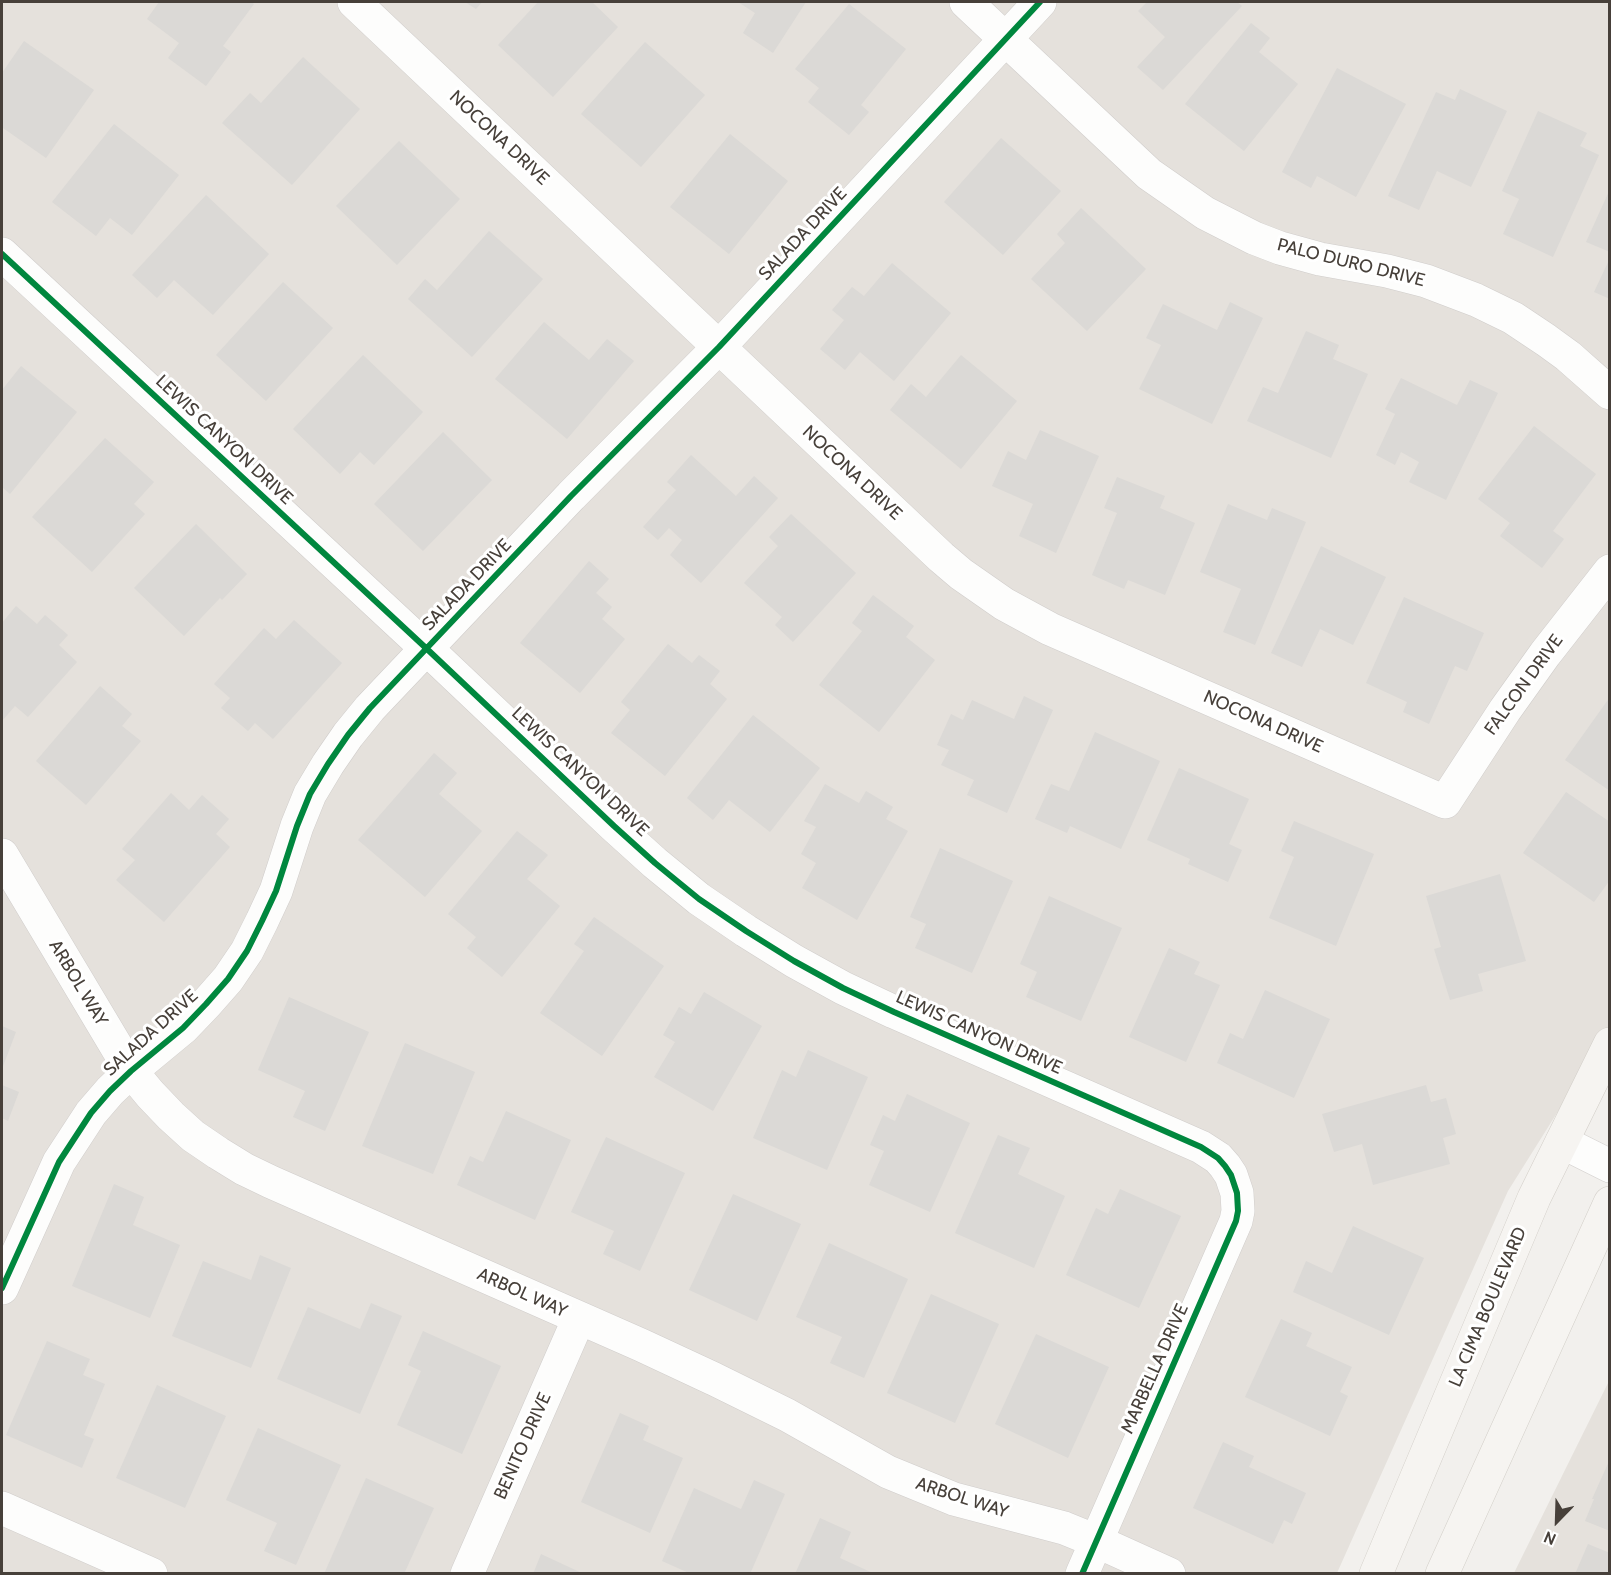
<!DOCTYPE html>
<style>
body{margin:0}
#map{position:relative;width:1611px;height:1575px;overflow:hidden;background:#f2f0ed;font-family:Cabin,sans-serif}
canvas{display:block}
.frame{position:absolute;inset:0;border:3px solid #47403a;pointer-events:none}
.north{position:absolute;left:1527px;top:1491px;width:60px;height:60px;-webkit-text-stroke:4px #fff;paint-order:stroke;rotate:203deg;font-size:16px;font-weight:700;line-height:24px;text-align:center;color:#47403a}
.north::after{content:'';display:block;margin:auto;width:21px;height:27px;background:#47403a;clip-path:polygon(50% 0,100% 100%,50% 72%,0 100%)}
</style>
<div id="map">
<canvas width="1611" height="1575"></canvas>
<div class="frame"></div>
<div class="north">N</div>
</div>
<script>
const ctx = document.querySelector('canvas').getContext('2d');
ctx.lineJoin = 'round';
function fill(path, color) {
  ctx.fillStyle = color;
  ctx.fill(path, 'evenodd');
}
function shape(rows) {
  const path = new Path2D();
  for (const r of rows) {
    path.moveTo(r[0], r[1]);
    for (let i = 2; i < r.length; i += 2) path.lineTo(r[i], r[i + 1]);
  }
  return path;
}
function stroke(path, color, width, dash) {
  ctx.strokeStyle = color;
  ctx.lineWidth = width;
  ctx.lineCap = dash ? 'butt' : 'round';
  ctx.setLineDash(dash || []);
  ctx.stroke(path);
}
function label(font, color, halo, rows, align = 'center') {
  ctx.font = font + ' Cabin,sans-serif';
  ctx.lineWidth = 6;
  ctx.setLineDash([]);
  ctx.textBaseline = 'middle';
  ctx.strokeStyle = halo;
  ctx.fillStyle = color;
  for (const [text, x, y, turn = 0] of rows) {
    ctx.save();
    ctx.translate(x, y);
    ctx.rotate((+turn || 0) * Math.PI / 180);
    ctx.textAlign = isNaN(turn) ? turn : align;
    if (halo) ctx.strokeText(text, 0, 0);
    ctx.fillText(text, 0, 0);
    ctx.restore();
  }
}
fill(shape([
 [2,2,1609,2,1609,1030,1508,1191,1337,1573,2,1574],
 [1609,1381,1609,1573,1514,1573]
]), '#e5e1dc');
fill(shape([
 [159,2,251,2,254,4,223,46,231,52,206,86,168,58,179,43,147,19],
 [465,2,482,2,476,9],
 [538,2,592,2,618,27,553,97,498,45],
 [738,2,806,2,773,53,743,33,755,13],
 [1147,2,1237,2,1242,6,1163,90,1137,67,1165,37,1138,11],
 [849,4,906,49,861,105,869,112,849,135,808,102,819,88,795,69],
 [1251,23,1270,38,1259,52,1298,84,1244,151,1185,104],
 [24,41,94,90,46,158,3,128,2,130,2,73],
 [645,42,705,95,641,167,581,114],
 [303,57,360,109,292,185,222,123,250,93,261,103],
 [1337,68,1406,104,1356,197,1317,176,1311,188,1282,172],
 [1460,89,1507,111,1471,187,1437,171,1419,210,1388,196,1436,92,1455,100],
 [1538,111,1587,133,1580,146,1599,155,1553,257,1503,234,1519,199,1502,191],
 [114,124,179,175,132,235,110,218,96,236,52,202],
 [730,134,788,181,729,254,670,207],
 [1001,138,1061,191,1003,255,944,202],
 [399,141,460,199,397,265,336,206],
 [1610,189,1610,252,1586,242],
 [206,195,269,254,213,315,174,280,157,298,132,275],
 [1081,208,1146,269,1087,331,1031,279,1065,243,1057,234],
 [489,231,543,279,472,357,408,299,425,279,437,290],
 [1610,258,1610,299,1594,292],
 [892,263,951,313,894,381,860,352,845,370,820,349,844,320,832,310,852,287,864,296],
 [283,282,333,328,266,401,216,355],
 [1230,302,1263,318,1212,424,1139,389,1161,345,1146,338,1163,304,1217,330],
 [544,322,589,360,607,339,634,361,567,439,495,379],
 [1306,331,1339,345,1333,359,1368,374,1331,458,1247,421,1263,387,1278,393],
 [363,355,423,412,374,465,360,452,340,474,293,429],
 [961,355,1017,401,961,469,890,410,911,384,926,397],
 [21,366,77,412,10,494,2,487,2,390],
 [1401,378,1457,405,1470,380,1498,393,1446,500,1409,482,1419,462,1401,452,1395,465,1376,455,1395,414,1385,409],
 [1534,426,1596,474,1553,531,1564,539,1542,568,1500,536,1510,523,1478,499],
 [1040,430,1099,456,1056,553,1019,536,1033,504,992,486,1008,451,1026,460],
 [443,432,492,480,423,551,374,504],
 [105,438,154,482,134,504,145,514,92,572,32,517],
 [691,455,736,496,754,476,778,498,701,583,670,555,682,540,669,528,658,540,643,527,676,490,667,482],
 [1117,477,1165,496,1160,508,1195,523,1165,595,1128,580,1124,589,1092,575,1117,513,1104,508],
 [1228,504,1267,520,1272,508,1306,522,1255,645,1223,632,1241,589,1200,572],
 [791,514,856,573,793,642,775,625,782,617,744,583,778,546,769,537],
 [196,524,247,574,222,600,220,598,184,636,134,588],
 [1321,546,1386,577,1353,645,1320,629,1302,667,1271,653],
 [589,561,609,579,596,593,612,607,602,619,625,639,580,693,520,643],
 [873,595,914,626,906,637,935,660,879,732,819,685,862,631,852,623],
 [1404,597,1484,633,1467,671,1455,666,1429,724,1403,712,1407,702,1366,683],
 [16,606,37,624,45,615,68,635,59,645,77,662,28,717,15,706,2,721,2,623],
 [294,620,342,663,273,739,255,723,248,731,221,708,230,698,214,684,264,628,276,639],
 [668,644,692,663,699,655,720,671,710,684,727,699,665,776,611,733,630,710,621,702],
 [100,686,132,714,122,726,141,741,86,805,36,761],
 [1024,696,1053,710,1007,813,967,795,974,780,941,765,949,750,937,745,951,714,963,720,972,700,1014,719],
 [1610,697,1610,791,1565,760],
 [753,715,820,768,770,832,729,800,713,820,687,798],
 [1095,732,1160,761,1121,849,1070,826,1067,833,1035,819,1051,784,1069,791],
 [434,753,457,773,439,794,482,831,425,897,358,840],
 [1179,768,1249,799,1229,844,1242,850,1228,882,1188,864,1190,859,1147,840],
 [825,784,859,803,866,791,893,807,886,819,908,831,857,920,802,888,816,863,801,854,816,827,804,821],
 [1566,792,1610,822,1610,880,1594,902,1523,853],
 [171,793,189,810,202,795,229,819,216,834,230,847,164,922,116,880,135,860,122,849],
 [1294,821,1374,854,1336,946,1269,918,1294,857,1281,851],
 [517,831,548,855,527,879,560,906,502,977,467,948,476,937,448,914],
 [940,848,1013,881,972,973,915,948,926,924,910,917],
 [1500,874,1526,961,1478,974,1483,991,1450,1000,1434,949,1441,947,1426,896],
 [1049,896,1122,928,1081,1021,1026,997,1037,972,1020,964],
 [594,917,664,966,602,1056,540,1013,584,951,574,944],
 [1169,948,1200,962,1194,974,1220,985,1186,1062,1129,1037],
 [1265,990,1330,1019,1294,1098,1217,1063,1230,1033,1243,1039],
 [704,992,762,1026,713,1111,654,1077,675,1042,663,1035,679,1007,691,1014],
 [289,997,369,1032,325,1131,293,1117,305,1091,258,1070],
 [2,1026,16,1032,2,1069],
 [405,1043,475,1072,433,1174,362,1146],
 [808,1050,868,1077,827,1170,753,1138,782,1070,796,1077],
 [2,1085,19,1092,8,1121,2,1118],
 [1426,1085,1431,1102,1446,1098,1456,1134,1443,1138,1450,1164,1373,1185,1362,1144,1334,1152,1322,1114],
 [907,1094,970,1123,930,1212,869,1185,884,1151,870,1145,883,1115,895,1121],
 [506,1111,571,1140,535,1220,457,1185,470,1156,483,1162],
 [998,1135,1030,1148,1018,1174,1065,1196,1034,1268,955,1233],
 [606,1137,685,1173,640,1271,603,1254,614,1231,571,1212],
 [114,1184,144,1197,133,1225,180,1245,150,1318,72,1286],
 [1120,1189,1181,1216,1139,1308,1066,1275,1096,1208,1108,1214],
 [733,1194,801,1224,757,1321,689,1290],
 [1353,1226,1424,1258,1389,1335,1293,1292,1306,1261,1332,1273],
 [829,1243,908,1279,864,1378,830,1363,842,1337,796,1317],
 [260,1255,291,1268,251,1368,172,1336,203,1261,251,1280],
 [931,1294,999,1324,955,1423,887,1393],
 [371,1303,402,1316,360,1414,277,1379,308,1307,360,1329],
 [1281,1319,1312,1333,1306,1346,1352,1367,1340,1392,1348,1396,1330,1436,1245,1397],
 [423,1331,501,1366,462,1454,397,1425,421,1371,408,1365],
 [1036,1334,1109,1367,1068,1458,995,1424],
 [47,1341,90,1359,83,1375,105,1384,84,1435,94,1439,82,1468,6,1435],
 [157,1385,226,1416,185,1508,116,1478],
 [620,1413,649,1426,643,1440,683,1458,650,1533,581,1502],
 [258,1428,341,1465,296,1565,264,1551,277,1523,226,1500],
 [1223,1442,1254,1456,1249,1467,1306,1493,1292,1524,1284,1520,1273,1544,1193,1508],
 [1610,1459,1610,1531,1585,1521,1594,1499,1592,1499],
 [366,1478,434,1508,404,1574,324,1574],
 [754,1480,785,1494,750,1574,691,1574,662,1561,694,1488,741,1509],
 [820,1518,851,1532,840,1558,875,1574,795,1574],
 [1588,1544,1610,1553,1610,1574,1575,1574],
 [541,1554,584,1574,533,1574]
]), '#dbd9d6');
const street = shape([
 [354,2,941,557,961,574,1004,604,1050,629,1445,802,1505,710,1545,654,1610,571],
 [966,2,1149,174,1205,213,1254,238,1280,248,1320,259,1387,271,1426,281,1476,300,1513,318,1546,340,1568,356,1610,393],
 [2,254,427,649,614,826,655,863,699,899,746,931,794,961,843,988,894,1012,1201,1147,1218,1158,1225,1166,1231,1175,1237,1193,1238,1211,1236,1221,1082,1574],
 [2,855,131,1071,150,1094,171,1116,193,1136,218,1153,244,1169,271,1182,641,1345,714,1379,787,1415,888,1472,954,1499,1064,1528,1096,1541,1169,1574],
 [1562,1142,1610,1166],
 [2,1288,59,1162,91,1113,110,1091,131,1071,183,1028,206,1004,228,979,247,951,262,921,276,891,297,826,310,794,328,764,348,735,370,708,571,496,719,347,1040,2],
 [2,1508,151,1574],
 [467,1574,579,1318]
]);
const secondary = shape([
 [1376,1574,1534,1198,1610,1044],
 [1442,1574,1610,1203]
]);
stroke(street, '#d0cdcb', 34);
stroke(secondary, '#d2cec8', 34);
stroke(street, '#fdfdfc', 33);
stroke(secondary, '#f6f4f1', 33);
stroke(shape([
 [2,254,427,649,614,826,655,863,699,899,746,931,794,961,843,988,894,1012,1201,1147,1218,1158,1225,1166,1231,1175,1237,1193,1238,1211,1236,1221,1082,1574],
 [2,1288,59,1162,91,1113,110,1091,131,1071,183,1028,206,1004,228,979,247,951,262,921,276,891,297,826,310,794,328,764,348,735,370,708,571,496,719,347,1040,2]
]), '#00873e', 6);
label('18px', '#47403a', '#fff', [
 ["NOCONA DRIVE",499,138,43],
 ["SALADA DRIVE",803,234,-47],
 ["PALO DURO DRIVE",1351,263,14],
 ["LEWIS CANYON DRIVE",224,440,43],
 ["NOCONA DRIVE",852,473,43],
 ["SALADA DRIVE",467,585,-46],
 ["FALCON DRIVE",1524,685,-54],
 ["NOCONA DRIVE",1263,722,24],
 ["LEWIS CANYON DRIVE",580,772,43],
 ["ARBOL WAY",78,983,59],
 ["SALADA DRIVE",151,1033,-42],
 ["LEWIS CANYON DRIVE",979,1033,24],
 ["ARBOL WAY",522,1293,24],
 ["LA CIMA BOULEVARD",1488,1307,-67],
 ["MARBELLA DRIVE",1155,1369,-66],
 ["BENITO DRIVE",523,1446,-66],
 ["ARBOL WAY",962,1498,18]
]);
</script>
